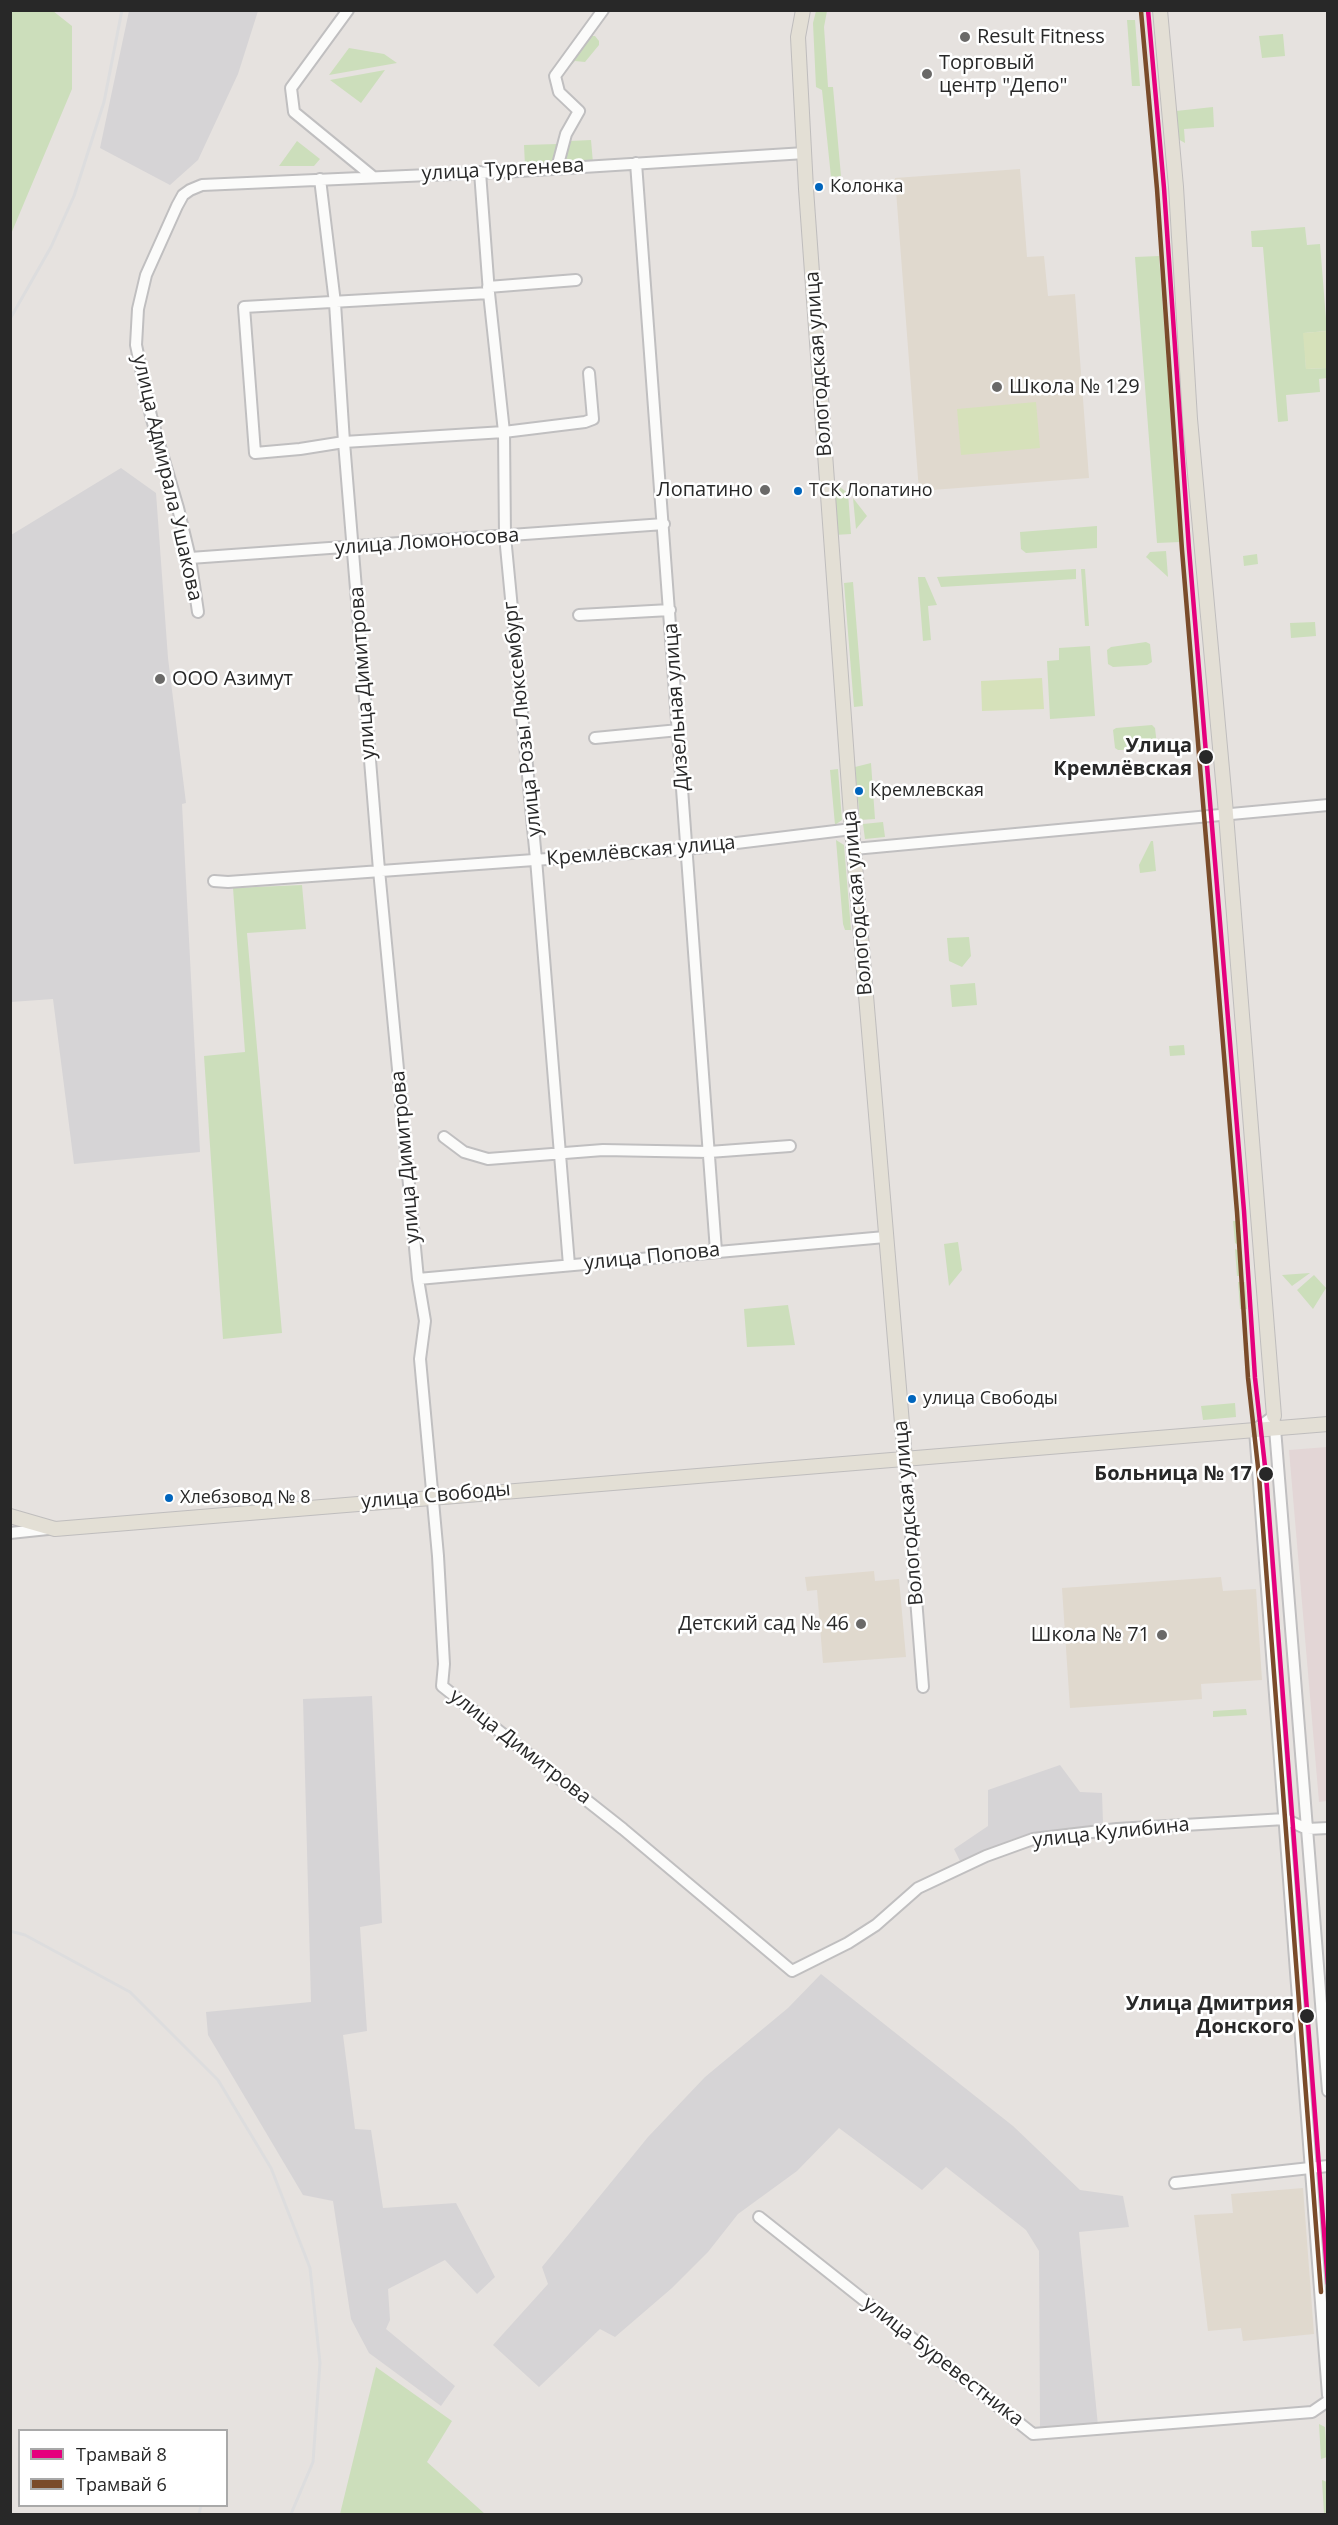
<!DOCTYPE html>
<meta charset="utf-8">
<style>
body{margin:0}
#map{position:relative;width:1338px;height:2525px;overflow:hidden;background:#e6e2df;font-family:"Open Sans",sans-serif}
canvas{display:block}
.frame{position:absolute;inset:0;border:12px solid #282828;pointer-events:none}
.legend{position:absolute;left:18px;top:2429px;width:210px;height:78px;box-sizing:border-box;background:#fff;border:2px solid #a9a9a9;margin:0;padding:8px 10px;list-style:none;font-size:18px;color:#282828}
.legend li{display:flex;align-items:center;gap:12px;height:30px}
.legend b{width:30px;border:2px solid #a9a9a9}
</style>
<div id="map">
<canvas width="1338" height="2525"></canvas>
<div class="frame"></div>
<ul class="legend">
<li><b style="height:8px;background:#e5007d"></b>Трамвай 8</li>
<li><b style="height:8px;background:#7a4b2a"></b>Трамвай 6</li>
</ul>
</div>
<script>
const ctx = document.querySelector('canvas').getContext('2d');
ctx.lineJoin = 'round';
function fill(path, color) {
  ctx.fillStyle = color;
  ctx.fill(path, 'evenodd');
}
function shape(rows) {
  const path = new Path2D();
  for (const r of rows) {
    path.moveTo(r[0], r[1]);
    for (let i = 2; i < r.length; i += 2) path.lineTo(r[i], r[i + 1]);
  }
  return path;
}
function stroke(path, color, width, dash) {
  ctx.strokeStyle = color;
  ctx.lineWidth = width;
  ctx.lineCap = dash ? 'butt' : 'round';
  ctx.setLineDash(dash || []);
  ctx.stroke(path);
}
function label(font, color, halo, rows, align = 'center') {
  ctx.font = font + ' "Open Sans",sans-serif';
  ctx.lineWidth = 5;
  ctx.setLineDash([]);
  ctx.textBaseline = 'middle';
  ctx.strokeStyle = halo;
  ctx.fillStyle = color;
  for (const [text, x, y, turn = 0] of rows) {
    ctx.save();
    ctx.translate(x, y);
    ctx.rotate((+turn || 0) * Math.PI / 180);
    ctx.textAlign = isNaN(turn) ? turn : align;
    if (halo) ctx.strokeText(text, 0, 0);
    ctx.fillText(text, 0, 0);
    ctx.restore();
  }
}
fill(shape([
 [129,11,258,11,238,74,198,160,170,185,100,148],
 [121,468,156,493,168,658,186,803,182,804,200,1152,74,1164,53,999,11,1002,11,535],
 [372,1696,382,1923,360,1927,367,2031,343,2035,355,2129,371,2130,383,2208,456,2203,495,2277,477,2294,445,2260,388,2289,390,2320,386,2329,455,2386,441,2406,369,2353,351,2319,333,2201,303,2195,208,2035,206,2012,311,2002,303,1699],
 [1060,1765,1080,1792,1102,1793,1103,1823,1013,1839,961,1863,954,1849,988,1826,988,1790],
 [821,1974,1013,2126,1080,2190,1123,2196,1129,2227,1079,2232,1098,2426,1040,2429,1039,2251,1026,2230,946,2167,922,2190,839,2128,797,2171,738,2214,708,2252,672,2288,615,2337,600,2329,539,2387,493,2345,548,2284,542,2267,648,2137,705,2077,788,2008]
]), '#d6d4d6');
fill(shape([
 [1020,169,1027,257,1044,256,1048,296,1075,294,1089,478,919,491,895,178],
 [874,1571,875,1581,899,1579,906,1657,823,1663,817,1590,807,1591,805,1577],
 [1221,1577,1223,1591,1256,1589,1262,1680,1201,1684,1202,1699,1070,1708,1062,1588],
 [1303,2188,1314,2334,1243,2341,1241,2328,1208,2331,1194,2215,1233,2213,1231,2194]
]), '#e0d9ce');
fill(shape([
 [1327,1447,1327,1801,1319,1802,1289,1450]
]), '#e3d6d6');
fill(shape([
 [11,10,53,11,72,26,72,89,11,234],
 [816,11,827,11,824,27,828,87,833,87,841,176,831,177,822,90,816,87,813,23],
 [1127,20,1135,20,1140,86,1132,86],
 [1283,34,1285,56,1262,58,1259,36],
 [591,36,595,36,599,41,599,45,585,62,575,61,559,78,563,67],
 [349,48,384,54,397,63,329,75],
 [385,70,361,103,330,80],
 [1213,107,1214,127,1184,129,1185,143,1176,138,1176,111],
 [591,140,593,163,565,165,570,141],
 [297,141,320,159,314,166,279,166],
 [557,144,552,165,525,166,524,145],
 [1305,227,1307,245,1320,244,1327,331,1304,333,1306,369,1327,368,1327,378,1319,379,1320,392,1286,395,1288,421,1278,422,1263,247,1252,247,1251,231],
 [1159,256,1180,542,1157,543,1135,257],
 [830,480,848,493,851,534,834,535],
 [853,498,867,516,856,529],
 [1097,526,1097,548,1026,553,1021,549,1020,532],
 [1166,551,1168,577,1146,557,1150,552],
 [1257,554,1258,564,1244,566,1243,556],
 [1076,569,1076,579,941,587,937,577],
 [1081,569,1085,569,1089,626,1085,626],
 [918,577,925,577,937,605,928,606,931,640,923,641],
 [853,582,863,706,854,707,844,583],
 [1315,622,1316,636,1291,638,1290,623],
 [1146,642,1150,644,1152,662,1147,665,1113,667,1108,664,1107,650,1111,647],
 [1090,646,1095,716,1050,719,1047,661,1059,660,1059,648],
 [1152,725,1155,728,1157,745,1154,749,1118,750,1115,748,1113,730,1116,728],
 [871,763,875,819,860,820,855,767],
 [838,769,842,820,835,825,830,770],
 [883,822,885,837,865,839,863,824],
 [836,840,844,845,851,930,845,930,843,924],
 [1151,841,1153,841,1156,871,1140,873,1139,865],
 [302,885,306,929,247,933,282,1333,223,1339,204,1056,245,1052,233,888],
 [969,937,971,956,962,967,949,961,947,938],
 [975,983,977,1005,952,1007,950,985],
 [1184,1045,1185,1055,1170,1056,1169,1046],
 [1233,1221,1239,1221,1241,1247,1235,1243],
 [958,1242,962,1270,949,1286,944,1244],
 [1235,1249,1242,1252,1243,1276,1237,1276],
 [1310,1273,1292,1286,1282,1275],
 [1314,1275,1326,1288,1313,1309,1297,1290],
 [1238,1282,1245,1282,1247,1309,1240,1309],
 [788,1305,795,1345,747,1347,744,1309],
 [1235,1403,1236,1417,1203,1420,1201,1406],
 [1246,1709,1247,1715,1213,1717,1213,1711],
 [376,2367,452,2421,427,2462,485,2514,340,2514],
 [1319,2424,1325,2427,1327,2457,1321,2459],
 [1322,2480,1327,2482,1327,2514,1324,2514]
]), '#ccdebb');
fill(shape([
 [1327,331,1327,368,1306,369,1303,333],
 [1036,402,1040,448,961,455,957,409],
 [1042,678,1044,709,982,711,981,681]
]), '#d6e1ba');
const minor = shape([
 [348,10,291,88,294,112,372,176],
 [636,163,716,1251],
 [557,168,566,134,579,111,559,92,555,76,603,10],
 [480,172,489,293,504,432,505,536,536,859,569,1265],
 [320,179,335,303,344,442,379,870,418,1279,425,1321,420,1359,438,1556,444,1664,442,1686,623,1829,792,1971,848,1943,876,1925,918,1888,986,1856,1033,1839,1117,1829,1285,1819,1307,1829,1328,1828],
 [488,287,576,280],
 [489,293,244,307,255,453,300,449,344,442,504,432,585,422,593,419,589,373],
 [190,558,664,524],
 [198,612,190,558,178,508,151,416,136,345,138,309,146,275,177,206,183,195,190,190,202,185,520,171,805,153],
 [579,615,670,610],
 [595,738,679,730],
 [854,849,1328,805],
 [214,881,228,882,687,849,852,829],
 [444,1137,464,1152,488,1159,603,1150,709,1152,790,1146],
 [418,1279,885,1237],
 [905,1459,923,1687],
 [10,1533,48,1529],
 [1328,2091,1274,1416,1255,1430,1328,2395],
 [1175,2183,1328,2166],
 [759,2217,1033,2434,1312,2412,1328,2401]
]);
const major = shape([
 [803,10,798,37,806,189,852,829,905,1459],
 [1160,10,1176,187,1190,419,1225,802,1274,1416],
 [10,1516,55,1529,1328,1424]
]);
stroke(minor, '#c0bfc0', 14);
stroke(major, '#bfbdbd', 16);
stroke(minor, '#fbfbfa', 10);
stroke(major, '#e3dfd5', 14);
stroke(shape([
 [10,319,51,247,74,196,104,102,122,10],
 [10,1931,25,1935,130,1992,218,2080,271,2168,310,2268,320,2363,313,2462,291,2514],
 [199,2514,201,2506]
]), '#ddddde', 3);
stroke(shape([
 [1148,10,1164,188,1189,549,1244,1211,1255,1378,1266,1475,1328,2284]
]), '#e5007d', 4.5);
stroke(shape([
 [1141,11,1157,189,1182,550,1237,1212,1248,1378,1259,1476,1321,2292]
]), '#7a4b2a', 4.5);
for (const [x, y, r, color] of [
 [965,37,6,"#6a6968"],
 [927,74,6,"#6a6968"],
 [819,187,5,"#0065bd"],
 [997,387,6,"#6a6968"],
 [765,490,6,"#6a6968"],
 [798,491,5,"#0065bd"],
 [160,679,6,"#6a6968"],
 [1206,757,8,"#282828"],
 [859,791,5,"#0065bd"],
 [912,1399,5,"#0065bd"],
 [1266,1474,8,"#282828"],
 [169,1498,5,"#0065bd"],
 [861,1624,6,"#6a6968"],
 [1162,1635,6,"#6a6968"],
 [1307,2016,8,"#282828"]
]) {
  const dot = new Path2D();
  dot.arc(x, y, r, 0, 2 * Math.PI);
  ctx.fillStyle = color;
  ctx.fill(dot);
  stroke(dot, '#fff', 2);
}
label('18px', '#282828', '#fff', [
 ["Колонка",830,187],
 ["ТСК Лопатино",809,491],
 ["Кремлевская",870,791],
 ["улица Свободы",923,1399],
 ["Хлебзовод № 8",180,1498]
], 'left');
label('20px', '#282828', '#fff', [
 ["Result Fitness",977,37],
 ["Торговый",939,63],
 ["центр \"Депо\"",939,86],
 ["Школа № 129",1009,387],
 ["Лопатино",753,490,"right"],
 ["ООО Азимут",172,679],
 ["Детский сад № 46",849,1624,"right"],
 ["Школа № 71",1150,1635,"right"]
], 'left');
label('20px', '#282828', '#fff', [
 ["улица Тургенева",503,170,-3],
 ["Вологодская улица",819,364,-94],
 ["улица Адмирала Ушакова",167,478,77],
 ["улица Ломоносова",427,542,-4],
 ["улица Димитрова",363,673,-94],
 ["Дизельная улица",677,707,-94],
 ["улица Розы Люксембург",523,719,-96],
 ["Кремлёвская улица",641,851,-5],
 ["Вологодская улица",858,903,-95],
 ["улица Димитрова",406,1157,-95],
 ["улица Попова",652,1257,-6],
 ["улица Свободы",436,1496,-5],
 ["Вологодская улица",909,1513,-95],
 ["улица Димитрова",520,1747,38],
 ["улица Кулибина",1111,1833,-6],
 ["улица Буревестника",943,2362,38]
]);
label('bold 20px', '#282828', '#fff', [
 ["Улица",1192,746],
 ["Кремлёвская",1192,769],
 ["Больница № 17",1252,1474],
 ["Улица Дмитрия",1294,2004],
 ["Донского",1294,2027]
], 'right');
</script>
